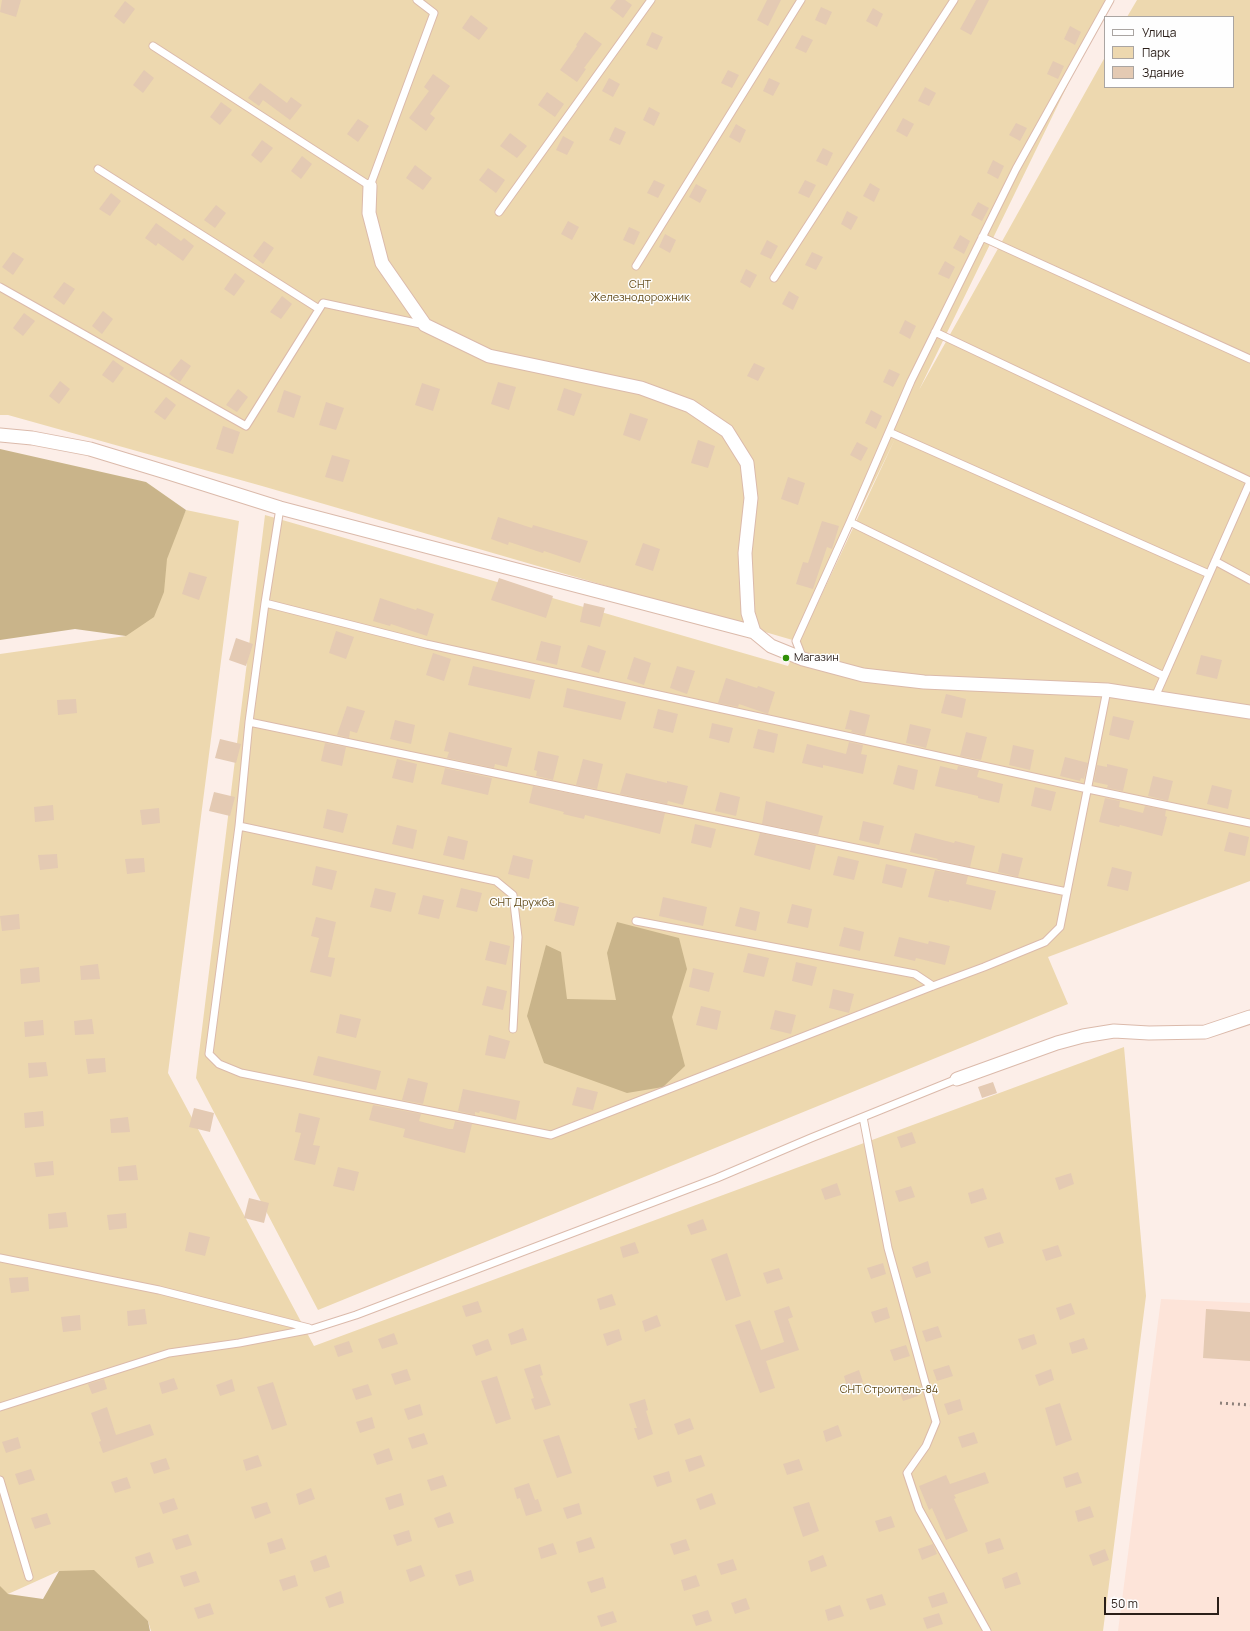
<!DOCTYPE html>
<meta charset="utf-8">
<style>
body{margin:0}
#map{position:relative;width:1250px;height:1631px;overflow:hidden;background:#fceee8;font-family:Manrope,sans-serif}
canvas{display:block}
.legend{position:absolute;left:1104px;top:16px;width:130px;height:72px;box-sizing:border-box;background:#fefefe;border:1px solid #aaa5a2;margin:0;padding:5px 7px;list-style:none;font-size:12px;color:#2b1f19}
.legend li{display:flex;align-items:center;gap:8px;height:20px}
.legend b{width:20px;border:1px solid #aaa5a2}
.scale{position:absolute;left:1104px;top:1597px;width:115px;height:18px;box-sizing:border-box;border:2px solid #2b1f19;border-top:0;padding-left:5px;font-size:12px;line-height:14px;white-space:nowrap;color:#2b1f19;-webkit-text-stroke:3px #fefefe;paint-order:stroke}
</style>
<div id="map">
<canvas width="1250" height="1631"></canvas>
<ul class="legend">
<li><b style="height:5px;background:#fff"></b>Улица</li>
<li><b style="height:11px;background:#edd8af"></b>Парк</li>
<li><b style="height:11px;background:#e4cab3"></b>Здание</li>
</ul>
<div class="scale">50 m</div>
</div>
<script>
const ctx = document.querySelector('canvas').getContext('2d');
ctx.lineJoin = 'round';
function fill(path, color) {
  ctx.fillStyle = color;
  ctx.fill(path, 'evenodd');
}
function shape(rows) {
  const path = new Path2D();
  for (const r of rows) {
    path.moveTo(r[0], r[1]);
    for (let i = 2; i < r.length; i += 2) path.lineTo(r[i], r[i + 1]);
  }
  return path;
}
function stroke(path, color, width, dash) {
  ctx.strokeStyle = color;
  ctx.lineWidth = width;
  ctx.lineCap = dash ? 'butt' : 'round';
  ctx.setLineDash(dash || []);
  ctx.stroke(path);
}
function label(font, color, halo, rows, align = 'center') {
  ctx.font = font + ' Manrope,sans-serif';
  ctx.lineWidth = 3;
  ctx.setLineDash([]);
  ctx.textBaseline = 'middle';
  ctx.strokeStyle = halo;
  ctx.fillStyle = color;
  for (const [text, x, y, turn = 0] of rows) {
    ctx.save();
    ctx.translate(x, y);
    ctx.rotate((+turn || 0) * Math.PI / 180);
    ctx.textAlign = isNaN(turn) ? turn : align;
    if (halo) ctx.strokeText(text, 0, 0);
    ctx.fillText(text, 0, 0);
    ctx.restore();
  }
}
fill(shape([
 [1161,1299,1250,1303,1250,1631,1118,1631]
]), '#fde4d9');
fill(shape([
 [0,0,1109,0,919,390,1105,57,1105,87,1233,87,1233,17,1127,17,1137,0,1250,0,1250,881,1048,957,1068,1004,318,1310,196,1078,265,515,788,666,895,439,796,641,262,486,8,415,0,415],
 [186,510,239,521,168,1073,314,1346,1124,1047,1146,1296,1103,1631,151,1631,148,1621,59,1571,8,1594,0,1594,0,654,126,636]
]), '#edd8af');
fill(shape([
 [0,449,146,482,186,510,167,559,164,592,154,617,126,636,75,629,0,640],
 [617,922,679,938,687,969,672,1017,685,1066,663,1087,627,1093,544,1063,527,1016,546,945,561,952,567,999,616,1000,607,953],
 [94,1570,148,1621,150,1631,0,1631,0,1586,8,1594,43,1599,59,1571]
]), '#c9b48a');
fill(shape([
 [2,0,21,0,16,17,0,12],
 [616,0,625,0,632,5,623,18,610,8],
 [767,0,781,0,768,26,757,20],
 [976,0,989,0,971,35,960,29],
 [125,1,135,9,124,24,114,16],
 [821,7,832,12,826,25,815,20],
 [873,8,883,14,877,27,866,21],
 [471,15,488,28,479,40,462,28],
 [1070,26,1081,32,1075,45,1064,39],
 [585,32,602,44,584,68,586,69,577,82,560,70,577,46,576,45],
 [652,32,663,37,657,50,646,45],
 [802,35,813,40,806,53,795,48],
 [1053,61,1064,66,1058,79,1047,74],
 [144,70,154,78,143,93,133,85],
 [728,70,739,75,732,88,721,83],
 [433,74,450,86,430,114,435,118,426,131,409,118,429,91,424,87],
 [609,78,620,84,613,97,602,91],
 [769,78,780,83,773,96,763,91],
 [260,83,287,103,291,97,302,105,290,120,263,100,259,106,248,98],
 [925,87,936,93,929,106,918,101],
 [547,92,564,104,555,117,538,105],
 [221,102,232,110,220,125,210,117],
 [649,107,660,113,654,126,643,120],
 [903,118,914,124,907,137,896,131],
 [358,119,369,126,358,142,347,134],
 [1016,123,1027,128,1020,141,1009,135],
 [736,124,746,130,740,143,729,137],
 [615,127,626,132,620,145,609,140],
 [510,133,527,146,517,158,500,146],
 [563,136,574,142,567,155,556,150],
 [262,140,273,148,261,163,251,155],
 [823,148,833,153,827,166,816,161],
 [302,156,312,164,301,179,291,171],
 [993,160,1004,166,998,179,987,173],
 [415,165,432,178,423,190,406,178],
 [488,168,505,180,496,193,479,180],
 [654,180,665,185,658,198,647,193],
 [805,180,816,185,809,198,798,193],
 [870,183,880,189,874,202,863,196],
 [696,184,707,190,700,203,689,197],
 [111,193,121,201,110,216,99,209],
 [978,202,989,208,982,221,971,215],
 [216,205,226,213,215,228,204,220],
 [847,211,858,217,851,230,841,224],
 [568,221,579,227,572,240,561,234],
 [156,223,181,241,184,238,194,246,183,261,158,243,156,246,145,238],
 [629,227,640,232,634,245,623,240],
 [665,234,676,240,670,253,659,247],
 [960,235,970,241,964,254,953,248],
 [767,240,778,246,771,259,760,254],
 [264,241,274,248,263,264,253,256],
 [13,252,24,259,13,275,2,267],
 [812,252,823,257,816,270,805,265],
 [945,261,955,267,949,279,938,274],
 [746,269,757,275,750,288,740,282],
 [235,273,245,281,234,296,224,289],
 [64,282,75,289,64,305,53,297],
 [789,291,799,297,793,310,782,304],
 [282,296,292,304,281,319,270,312],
 [103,311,113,319,102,334,92,326],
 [24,313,35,321,23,336,13,328],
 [905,320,916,326,910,339,899,333],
 [181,359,191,366,180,382,169,374],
 [113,360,124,368,113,383,102,375],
 [754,363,765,368,758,381,747,376],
 [889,369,900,374,893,387,883,382],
 [60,381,70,389,59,404,49,396],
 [498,382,516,387,509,410,491,404],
 [422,383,440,389,433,411,415,405],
 [564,388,582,394,574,416,557,410],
 [238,389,248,397,237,412,226,405],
 [284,390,301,396,294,418,277,412],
 [166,397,176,405,165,420,154,412],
 [326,402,344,408,336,430,319,425],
 [871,410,882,416,876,429,865,423],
 [630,413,648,419,640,441,623,435],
 [223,426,240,432,233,454,216,449],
 [698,440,715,446,708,468,691,463],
 [857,442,868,448,861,461,850,455],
 [332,455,350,460,343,482,325,477],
 [788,477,805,483,798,505,781,499],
 [498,517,532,528,533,525,588,541,580,563,544,551,543,553,509,542,508,545,491,539],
 [822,521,839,526,832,549,827,547,813,589,796,584,803,562,808,563],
 [643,543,660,549,653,571,635,565],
 [189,572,207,577,199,600,182,594],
 [499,578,553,596,546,618,491,600],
 [380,598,416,610,417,608,434,614,427,636,391,624,390,626,373,621],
 [584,603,605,608,600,627,580,622],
 [336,631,354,637,346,659,329,653],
 [236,638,253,644,246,666,229,660],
 [541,641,561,646,557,665,536,660],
 [588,645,606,651,599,673,581,667],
 [433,653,451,659,444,681,426,675],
 [1201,655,1222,660,1217,679,1196,674],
 [634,657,651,663,644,685,627,679],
 [473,666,535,680,530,699,468,685],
 [677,666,695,671,687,694,670,688],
 [726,678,757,688,758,686,775,692,768,714,739,704,738,707,718,703],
 [567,688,626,702,621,720,563,707],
 [946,694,966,699,962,718,941,713],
 [76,699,77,713,58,715,57,700],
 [347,706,365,711,357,733,350,731,349,738,337,735],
 [658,709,678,714,673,733,653,728],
 [850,710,870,715,865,735,851,732,852,730,845,729],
 [1113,716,1134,721,1129,740,1109,735],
 [395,720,415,725,411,744,390,739],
 [712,723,733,728,729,743,709,738],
 [910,724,931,729,926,748,906,743],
 [758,729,778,734,774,753,753,748],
 [449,732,512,748,507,767,495,764,494,768,447,758,449,752,444,751],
 [966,732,987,737,981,760,960,756],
 [220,739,241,744,236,763,215,758],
 [849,742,863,745,861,754,867,755,863,774,823,765,823,768,802,763,807,744,846,754],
 [325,743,346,747,342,766,321,761],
 [1013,745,1034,750,1030,770,1009,765],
 [538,751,559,756,553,780,536,776,537,771,534,770],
 [1065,757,1088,763,1084,779,1081,778,1080,781,1060,776],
 [397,759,417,764,413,783,392,778],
 [583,759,603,764,597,789,576,785],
 [1107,764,1128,769,1123,791,1107,788,1108,785,1094,782,1097,765,1107,767],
 [898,765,918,770,914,790,893,784],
 [940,766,957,770,958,766,979,770,977,777,1003,784,999,803,978,798,978,796,935,786],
 [445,768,492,778,488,795,441,784],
 [626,773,667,783,667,781,688,786,683,805,668,801,667,804,620,794],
 [1153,776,1173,781,1168,801,1148,796],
 [1212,785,1232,790,1228,809,1207,804],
 [533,786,665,813,660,834,585,815,584,819,563,814,564,812,529,803],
 [1035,787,1056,792,1051,811,1031,806],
 [214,792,235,797,230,816,209,811],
 [720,792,740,797,736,816,715,811],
 [1105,798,1120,801,1119,807,1143,813,1145,806,1166,810,1165,816,1167,817,1162,836,1120,825,1119,827,1099,822],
 [766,801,823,816,818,835,762,824],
 [53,805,54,820,35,822,34,807],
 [159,808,160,823,142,825,140,810],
 [327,809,348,814,343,833,323,828],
 [863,821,884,826,879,845,859,840],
 [695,824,716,829,711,848,691,843],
 [397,825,417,830,413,849,392,844],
 [1229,832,1249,837,1245,856,1224,851],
 [760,833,816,845,810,870,754,855],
 [915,833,954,843,955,841,975,846,970,867,937,860,938,859,910,852],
 [448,836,468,841,464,860,443,855],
 [1002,853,1023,858,1018,877,998,872],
 [57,854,58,868,40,870,38,855],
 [513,855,533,860,529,879,508,874],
 [838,856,859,861,854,880,833,875],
 [144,858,145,872,127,874,125,859],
 [886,864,907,869,902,888,882,883],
 [316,866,337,871,332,890,312,885],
 [1112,867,1132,872,1128,891,1107,886],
 [935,870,968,876,966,884,996,891,991,910,949,900,949,902,928,897],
 [375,888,396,893,391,912,370,907],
 [461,888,482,893,477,912,456,907],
 [423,895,444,900,439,919,418,914],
 [663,897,707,907,703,926,659,916],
 [559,902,579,907,574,926,554,921],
 [792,904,812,909,808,928,787,923],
 [740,907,760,912,756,931,735,926],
 [19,914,20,929,2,931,0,916],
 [316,917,336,922,328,957,335,958,331,977,310,972,319,938,311,936],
 [844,927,864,932,860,951,839,946],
 [899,937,928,944,929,941,950,946,945,965,916,958,915,961,894,956],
 [490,941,510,946,506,965,485,960],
 [748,953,769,958,764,977,743,972],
 [796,962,817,967,812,986,792,981],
 [98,964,100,979,81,980,80,966],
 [39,967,40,982,21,984,20,969],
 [693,968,714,973,709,992,689,987],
 [487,986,507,991,503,1010,482,1005],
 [833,989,854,994,849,1013,829,1008],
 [701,1006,721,1011,717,1030,696,1025],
 [775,1010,796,1015,791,1034,770,1029],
 [340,1014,361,1019,356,1038,336,1033],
 [92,1019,94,1034,75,1035,74,1021],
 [43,1020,44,1035,25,1037,24,1022],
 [489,1035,510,1041,505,1059,485,1055],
 [318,1056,381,1071,376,1090,313,1075],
 [105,1058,106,1072,88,1074,86,1059],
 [46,1062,48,1076,29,1078,28,1063],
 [408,1078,428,1083,423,1104,402,1100],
 [993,1082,997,1093,982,1098,978,1087],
 [577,1087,598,1092,593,1110,572,1105],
 [463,1089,520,1101,516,1120,480,1111,479,1113,475,1112,475,1115,458,1111],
 [373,1105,421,1114,419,1121,449,1129,453,1129,455,1121,472,1124,465,1153,403,1137,405,1129,369,1120],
 [194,1108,214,1113,210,1132,189,1127],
 [43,1111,44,1126,25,1128,24,1113],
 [299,1113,320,1118,313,1145,320,1146,315,1165,294,1160,301,1133,295,1132],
 [128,1117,130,1132,111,1133,110,1119],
 [912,1132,916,1143,901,1148,897,1137],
 [53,1161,54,1175,36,1177,34,1163],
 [136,1165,138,1180,119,1181,118,1167],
 [338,1167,359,1172,354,1191,333,1186],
 [1071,1173,1074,1184,1059,1190,1055,1178],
 [837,1183,841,1195,825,1200,821,1189],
 [911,1186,915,1197,899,1202,895,1191],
 [983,1188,987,1199,971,1204,968,1193],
 [249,1198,269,1203,264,1223,244,1218],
 [66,1212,68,1227,49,1229,48,1214],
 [126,1213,127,1228,109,1230,107,1215],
 [703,1219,707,1230,691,1235,687,1225],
 [189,1232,210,1237,205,1256,185,1251],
 [1000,1232,1004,1243,988,1248,984,1237],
 [635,1242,639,1253,623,1258,620,1247],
 [1058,1245,1062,1256,1046,1261,1042,1250],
 [727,1253,741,1296,726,1301,711,1259],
 [928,1261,931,1273,916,1278,912,1267],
 [883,1263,886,1274,871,1279,867,1268],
 [779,1268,783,1279,767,1284,763,1273],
 [28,1277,29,1291,11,1293,9,1278],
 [612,1294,616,1305,600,1310,597,1299],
 [478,1301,482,1312,466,1317,462,1306],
 [1071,1303,1075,1314,1060,1320,1056,1308],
 [789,1306,793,1317,788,1319,799,1350,766,1361,775,1388,760,1393,735,1325,750,1320,761,1350,784,1342,774,1311],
 [887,1307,890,1318,875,1323,871,1312],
 [145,1309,147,1324,128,1326,127,1311],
 [1206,1309,1250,1312,1250,1361,1203,1358],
 [80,1315,81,1330,63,1332,61,1317],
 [657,1315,661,1326,645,1332,642,1321],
 [938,1326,942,1337,926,1342,922,1331],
 [523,1328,527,1340,511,1345,508,1334],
 [619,1329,622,1340,607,1346,603,1334],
 [394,1333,398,1344,382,1349,378,1339],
 [1034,1334,1037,1344,1022,1350,1018,1339],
 [1084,1338,1088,1349,1072,1354,1069,1343],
 [488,1339,492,1350,476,1356,472,1345],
 [349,1341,353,1352,338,1357,334,1346],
 [906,1345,910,1356,894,1361,890,1350],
 [540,1364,543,1375,540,1376,551,1405,535,1410,531,1399,534,1398,524,1369],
 [949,1365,953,1376,937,1381,933,1370],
 [407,1369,411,1380,395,1385,391,1374],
 [1051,1369,1054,1380,1039,1386,1035,1375],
 [859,1370,863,1382,847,1387,844,1376],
 [497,1376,511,1419,496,1424,481,1381],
 [174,1378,178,1389,162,1394,159,1383],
 [104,1379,107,1389,92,1394,88,1384],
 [232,1379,235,1391,220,1396,216,1385],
 [273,1382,287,1425,272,1430,257,1387],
 [368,1384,372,1395,356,1400,352,1389],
 [914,1385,918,1396,903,1401,899,1390],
 [645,1399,648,1410,646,1411,653,1434,638,1440,634,1428,637,1428,629,1404],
 [960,1399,963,1410,948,1415,944,1404],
 [1060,1403,1072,1440,1056,1446,1045,1408],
 [420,1404,423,1415,408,1420,404,1409],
 [107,1407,116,1435,150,1424,154,1435,103,1453,99,1442,101,1441,91,1413],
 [372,1417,375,1428,360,1433,356,1422],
 [690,1418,694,1429,678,1435,674,1424],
 [838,1425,842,1436,826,1442,823,1431],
 [974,1432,978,1443,962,1448,958,1437],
 [424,1433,428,1444,412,1449,408,1438],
 [559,1435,572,1473,557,1478,543,1440],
 [18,1437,21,1448,6,1453,2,1442],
 [389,1448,393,1460,377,1465,373,1454],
 [258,1455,262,1466,246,1471,243,1460],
 [701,1455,705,1466,689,1472,685,1460],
 [166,1458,170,1469,154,1474,150,1463],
 [799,1459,803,1470,787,1475,783,1464],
 [31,1469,35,1480,19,1485,15,1474],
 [669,1471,672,1482,657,1487,653,1476],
 [985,1472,989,1483,954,1495,956,1498,954,1499,968,1531,946,1540,932,1508,929,1510,919,1486,946,1475,950,1484],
 [1078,1472,1082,1483,1066,1488,1063,1477],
 [443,1475,447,1486,431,1491,427,1480],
 [127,1477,131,1488,115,1493,111,1482],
 [529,1483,535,1500,538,1499,542,1511,526,1516,520,1498,517,1499,514,1488],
 [311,1488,315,1499,299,1505,296,1494],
 [401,1493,404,1505,389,1510,385,1498],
 [712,1493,716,1504,700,1510,696,1499],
 [174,1498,178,1509,163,1514,159,1503],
 [267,1502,271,1513,255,1519,251,1507],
 [809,1502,819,1531,803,1537,793,1507],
 [579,1503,582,1514,567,1519,563,1508],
 [1090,1506,1094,1517,1078,1522,1075,1511],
 [450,1512,454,1523,438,1528,434,1518],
 [47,1513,51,1524,35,1529,31,1518],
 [891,1516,895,1527,879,1532,875,1521],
 [409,1530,412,1541,397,1546,393,1535],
 [188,1534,192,1545,176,1550,172,1539],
 [591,1537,595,1548,579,1553,576,1542],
 [282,1538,286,1549,270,1554,267,1543],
 [1000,1538,1004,1549,988,1554,985,1543],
 [686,1539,690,1550,674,1555,670,1544],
 [553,1543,557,1554,541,1559,538,1548],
 [933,1544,937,1554,922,1560,918,1549],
 [1105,1549,1109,1560,1093,1566,1089,1555],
 [150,1552,154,1563,138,1568,135,1557],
 [326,1555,330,1567,314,1572,310,1561],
 [823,1555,827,1566,811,1572,808,1561],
 [733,1559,737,1570,721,1575,717,1564],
 [421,1565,425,1576,410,1582,406,1570],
 [471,1570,474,1581,459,1586,455,1575],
 [196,1571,200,1582,184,1587,180,1576],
 [1017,1572,1021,1584,1005,1589,1002,1578],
 [295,1575,298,1586,283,1591,279,1580],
 [696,1575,700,1586,684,1591,681,1580],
 [603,1577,606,1588,591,1593,587,1582],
 [341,1591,344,1603,329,1608,325,1597],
 [944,1592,948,1603,932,1608,928,1597],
 [882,1594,886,1605,870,1610,866,1599],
 [746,1598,750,1609,735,1614,731,1603],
 [210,1603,214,1614,198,1619,194,1608],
 [840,1605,844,1616,828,1621,825,1610],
 [708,1610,712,1621,696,1626,692,1615],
 [613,1611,617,1622,601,1627,597,1616],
 [939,1613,943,1624,927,1629,923,1618]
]), '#e4cab3');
const lane = shape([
 [153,46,370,186,434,13,417,0],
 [98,169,319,309],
 [499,212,651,0],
 [982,237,1250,359],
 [636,266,801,0],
 [774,278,954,0],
 [0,287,246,426,323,303,425,325],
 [935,332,1250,481],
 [889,432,1209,574],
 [280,508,265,603,249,722,239,826,209,1054,219,1064,241,1073,551,1135,933,986,984,967,1045,942,1060,927,1107,690],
 [850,522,1164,676],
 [1215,561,1250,580],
 [265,603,426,644,1088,789,1250,823],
 [803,659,796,641,850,522,911,381,1016,169,1110,0],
 [1155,697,1250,482],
 [249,722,1067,892],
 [239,826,496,881,513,895,518,937,513,1029],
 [636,921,915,974,933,986],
 [863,1117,888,1248,936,1422,926,1446,907,1473,919,1509,987,1631],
 [0,1258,159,1290,309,1328],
 [0,1407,169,1353,239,1343,312,1329,356,1315,717,1178,811,1138,957,1079],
 [0,1480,29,1577]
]);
const street = shape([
 [370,186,369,213,382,263,425,325,489,356,641,388,690,406,727,431,747,463,751,498,745,553,748,613,754,632,771,646,803,659,863,675,924,682,1107,690,1250,712],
 [0,435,32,438,90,449,169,473,280,508,754,632],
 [957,1079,1057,1043,1083,1036,1114,1031,1149,1033,1205,1032,1250,1017]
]);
stroke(lane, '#dbbaab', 9);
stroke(street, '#dbbaab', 15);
stroke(lane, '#fff', 7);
stroke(street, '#fff', 13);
stroke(shape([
 [1220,1403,1250,1405]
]), '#8d807a', 3, [2, 4]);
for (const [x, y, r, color] of [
 [786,658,4,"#308f07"]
]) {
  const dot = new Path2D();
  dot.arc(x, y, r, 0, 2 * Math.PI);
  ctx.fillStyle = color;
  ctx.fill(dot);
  stroke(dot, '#fefefe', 1.5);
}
label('11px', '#634c1a', '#fefefe', [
 ["СНТ",640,285],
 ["Железнодорожник",640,298],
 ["СНТ Дружба",522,903],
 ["СНТ Строитель-84",889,1390]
]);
label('11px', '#2b1f19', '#fefefe', [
 ["Магазин",794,658]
], 'left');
</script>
